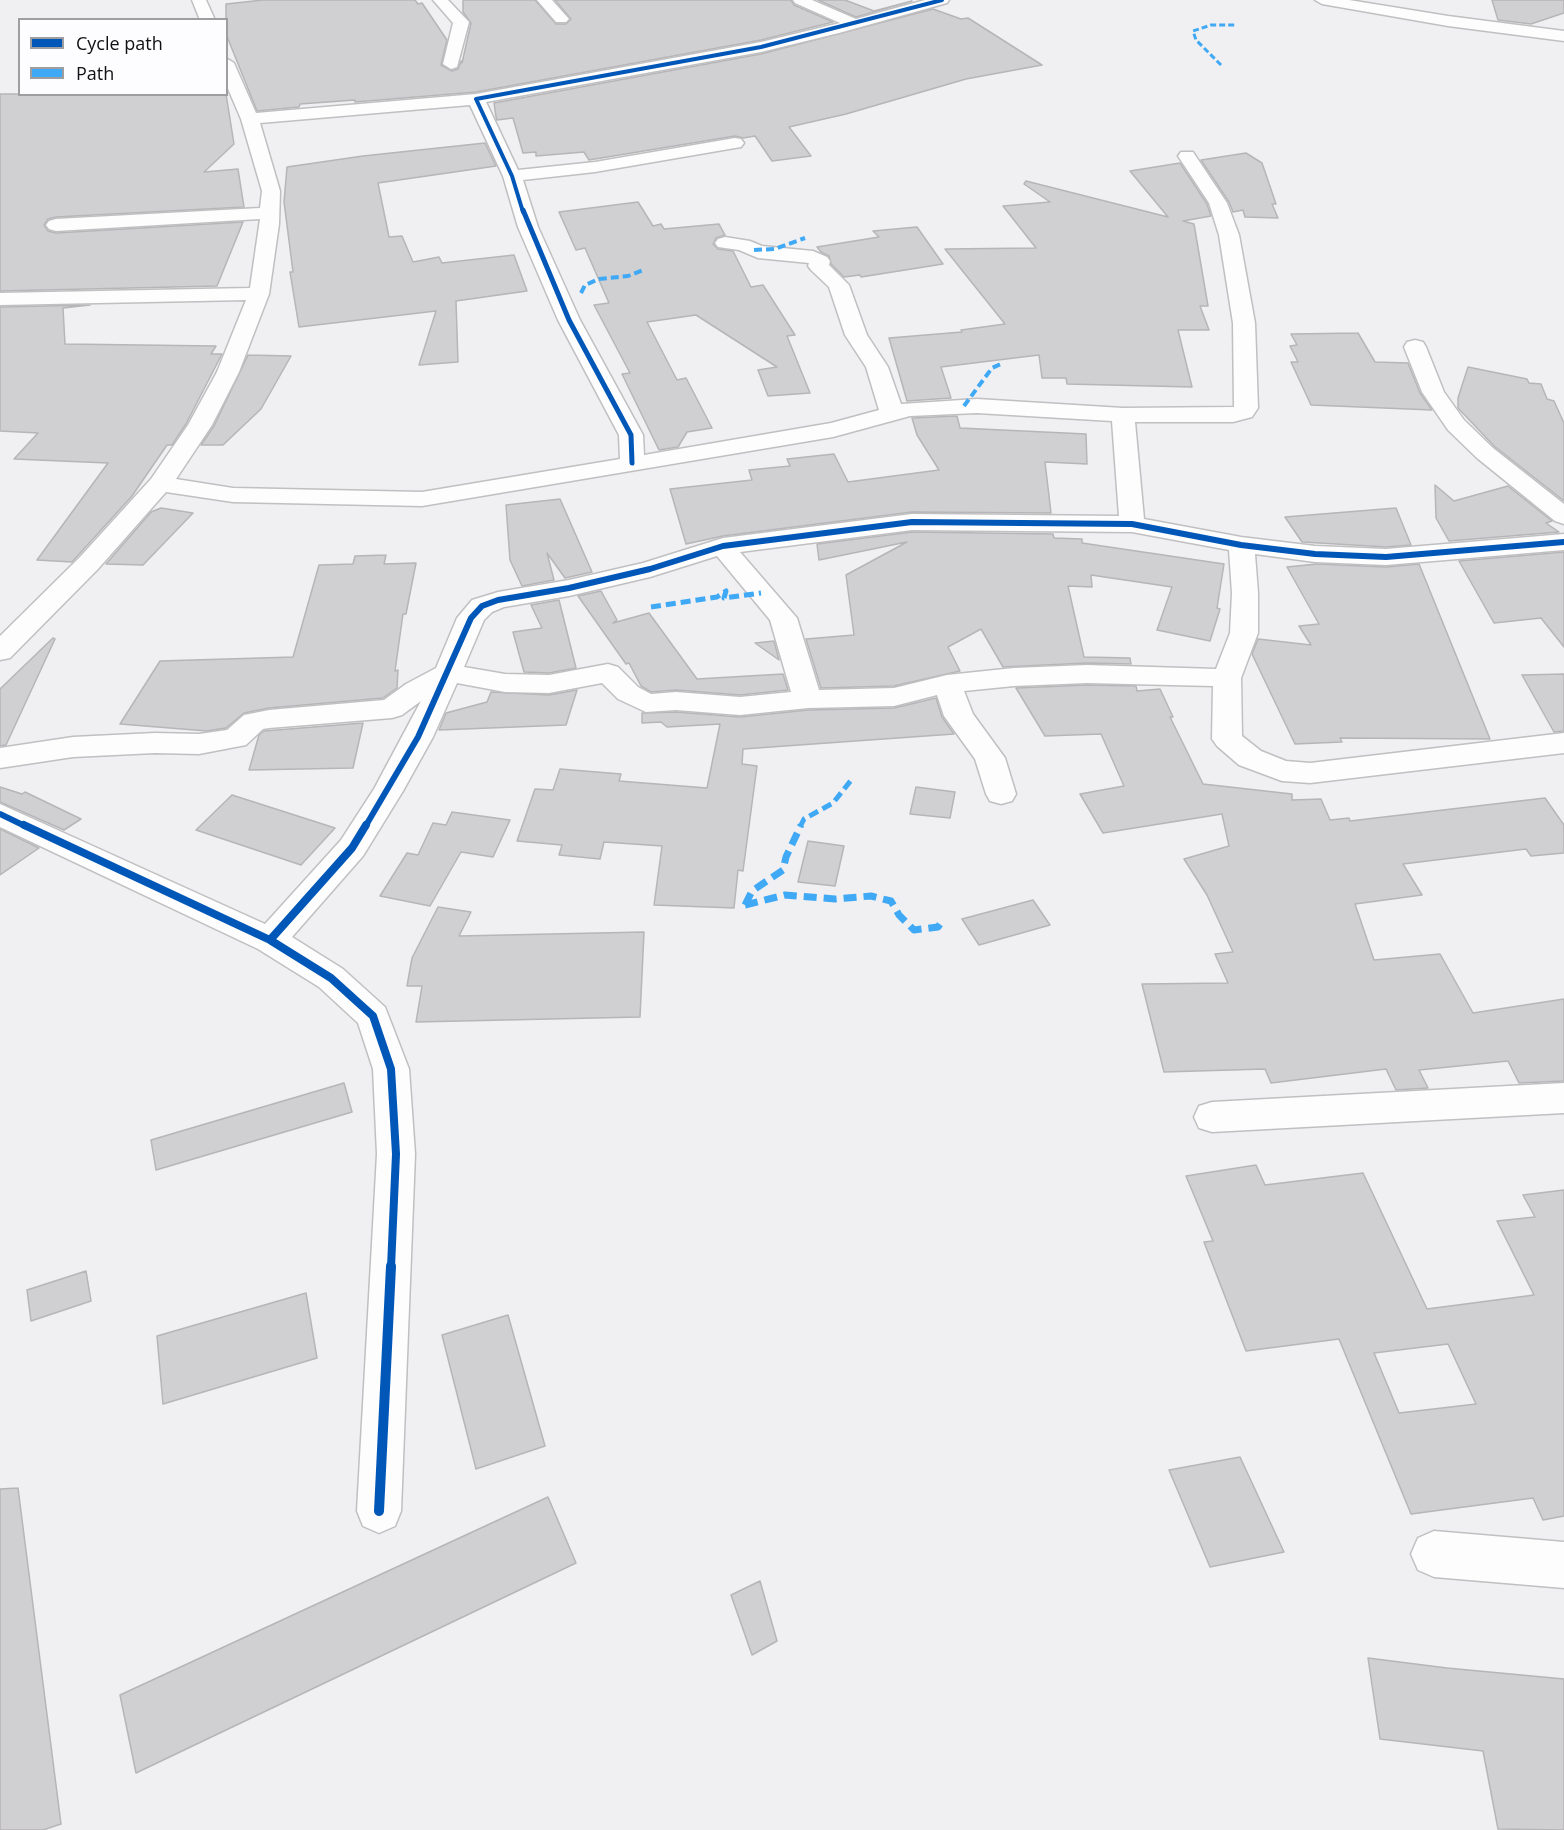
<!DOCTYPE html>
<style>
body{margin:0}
#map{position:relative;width:1564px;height:1830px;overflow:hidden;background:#f0eff1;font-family:"Open Sans",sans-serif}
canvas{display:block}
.legend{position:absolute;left:18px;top:18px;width:210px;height:78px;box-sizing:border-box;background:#fdfcff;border:2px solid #9e9da0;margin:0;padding:8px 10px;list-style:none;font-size:18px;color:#100f11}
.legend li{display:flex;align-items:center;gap:12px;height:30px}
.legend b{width:30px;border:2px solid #9e9da0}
</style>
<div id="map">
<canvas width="1564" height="1830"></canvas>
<ul class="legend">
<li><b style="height:8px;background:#0057b8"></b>Cycle path</li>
<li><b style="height:8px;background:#3fa9f5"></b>Path</li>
</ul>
</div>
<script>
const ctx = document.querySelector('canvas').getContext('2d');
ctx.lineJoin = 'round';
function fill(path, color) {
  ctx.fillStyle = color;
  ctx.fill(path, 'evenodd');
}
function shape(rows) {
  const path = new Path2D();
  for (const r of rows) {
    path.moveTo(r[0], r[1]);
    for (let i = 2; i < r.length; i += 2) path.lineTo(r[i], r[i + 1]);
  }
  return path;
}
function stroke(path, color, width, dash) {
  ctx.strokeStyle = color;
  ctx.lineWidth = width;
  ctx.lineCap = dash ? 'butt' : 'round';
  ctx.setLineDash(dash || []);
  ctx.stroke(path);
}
const building = shape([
 [263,0,415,0,418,4,422,3,447,40,441,65,452,71,458,69,461,61,462,63,471,23,463,12,463,0,535,0,556,24,566,24,571,19,555,0,791,0,794,5,833,22,761,40,476,92,355,102,355,100,300,104,299,107,257,111,226,34,226,4,263,0],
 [818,0,845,0,874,11,912,1,856,17,818,0],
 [1492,0,1564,0,1564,13,1531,24,1498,20,1492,0],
 [933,9,961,19,968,18,1042,65,966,79,846,114,789,127,811,156,772,161,755,136,743,138,735,136,589,160,584,152,536,156,536,152,523,153,513,118,497,120,496,117,494,103,761,54,933,9],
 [0,94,226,94,234,144,204,172,238,169,244,207,56,217,48,219,44,225,48,231,56,233,243,222,217,286,0,291,0,94],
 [485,143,496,166,378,183,389,237,402,236,413,262,439,257,442,263,514,255,527,291,456,301,458,362,419,365,436,311,299,327,290,272,293,272,284,202,287,167,363,156,485,143],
 [1246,153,1262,163,1276,204,1272,204,1278,218,1245,217,1243,210,1233,212,1229,202,1201,160,1246,153],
 [1180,163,1207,204,1211,216,1183,221,1194,224,1208,306,1200,306,1209,330,1178,330,1192,387,1067,384,1066,378,1042,378,1039,355,941,367,951,398,907,401,889,338,962,332,961,330,1005,324,945,249,1036,248,1003,206,1050,202,1024,184,1026,181,1168,217,1130,171,1180,163],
 [638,202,653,226,661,224,664,229,719,224,725,235,716,238,713,244,718,249,733,251,751,287,763,285,795,335,787,336,810,393,768,396,758,370,777,367,696,315,647,322,677,380,686,378,712,428,687,432,678,447,659,450,622,374,630,373,594,305,609,303,585,248,576,250,559,212,638,202],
 [917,227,943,264,861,277,860,275,844,277,831,264,829,256,821,252,817,247,879,237,873,231,917,227],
 [90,305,63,308,65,344,216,346,211,354,222,354,186,424,172,445,167,445,132,496,72,562,37,560,108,463,14,459,38,433,0,431,0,307,90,305],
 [1358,333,1375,362,1408,363,1420,393,1432,410,1311,405,1291,362,1298,362,1290,346,1297,345,1291,334,1358,333],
 [248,355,291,356,261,409,223,445,201,445,214,426,248,355],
 [1468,367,1527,379,1529,383,1541,384,1547,399,1554,401,1564,423,1564,501,1494,446,1458,408,1458,398,1468,367],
 [957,416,960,428,1086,434,1087,464,1045,462,1051,513,912,512,723,536,686,544,670,489,752,480,749,470,790,466,787,459,834,454,848,482,939,470,917,435,912,418,957,416],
 [1435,485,1454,501,1508,486,1552,521,1546,523,1559,532,1449,541,1436,518,1435,485],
 [560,499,592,572,565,578,547,553,554,580,522,586,510,560,506,505,560,499],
 [161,508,193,513,143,565,106,564,151,512,161,508],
 [1396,508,1411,545,1386,547,1302,542,1285,517,1396,508],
 [912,532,1053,534,1054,538,1082,539,1082,543,1224,564,1217,608,1220,609,1210,641,1157,630,1172,587,1091,575,1092,587,1068,586,1084,657,1130,658,1131,664,1087,663,1003,667,981,629,948,647,960,671,894,686,821,688,806,639,854,635,846,575,907,542,819,560,817,544,912,532],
 [1564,552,1564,647,1541,618,1494,623,1459,561,1564,552],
 [386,555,384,564,416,563,406,614,403,614,395,671,398,670,397,688,383,698,269,708,244,713,226,728,207,731,120,724,160,661,293,657,319,565,353,564,355,556,386,555],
 [1317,564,1386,567,1419,564,1490,739,1340,738,1342,742,1295,744,1252,654,1258,639,1311,645,1299,626,1319,624,1287,567,1317,564],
 [601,591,617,620,613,623,649,613,697,679,783,674,788,690,740,695,676,690,651,692,641,686,629,663,626,664,578,596,601,591],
 [559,600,576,668,549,673,524,672,513,632,542,628,531,605,559,600],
 [53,638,55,639,6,745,0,746,0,689,53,638],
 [774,641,779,660,755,643,774,641],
 [1564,674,1564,731,1554,732,1522,675,1564,674],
 [1087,685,1136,686,1137,691,1160,689,1173,717,1170,717,1203,784,1292,794,1292,800,1321,799,1330,820,1349,818,1350,821,1545,798,1564,825,1564,853,1531,856,1526,849,1403,864,1422,895,1355,904,1374,960,1440,954,1473,1013,1564,999,1564,1081,1519,1083,1508,1061,1419,1070,1428,1088,1396,1090,1386,1069,1271,1083,1265,1069,1164,1072,1142,984,1228,983,1215,954,1233,952,1207,895,1184,859,1229,846,1222,814,1103,833,1080,794,1124,786,1101,734,1045,736,1016,688,1087,685],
 [577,690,566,725,439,730,446,713,487,702,491,692,549,695,577,690],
 [936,698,942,717,954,734,743,749,742,764,757,766,743,871,738,870,734,908,654,905,662,846,604,842,600,859,559,855,562,845,517,841,535,789,553,790,560,769,621,774,619,781,707,788,720,724,667,727,661,722,642,723,642,713,676,712,740,717,808,710,894,708,936,698],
 [363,723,353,768,249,770,259,735,264,731,363,723],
 [0,787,22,794,25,792,81,819,64,830,0,802,0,787],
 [916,787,955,792,950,818,910,814,916,787],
 [232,795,335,828,301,865,196,830,232,795],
 [452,812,510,820,493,857,461,852,430,906,380,896,407,853,418,855,433,823,446,825,452,812],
 [0,829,39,848,0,875,0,829],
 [808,841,844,846,835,886,798,882,808,841],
 [1033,900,1050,925,979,945,962,919,1033,900],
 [438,907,471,912,459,936,644,932,640,1017,416,1022,422,986,407,986,412,958,438,907],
 [344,1083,352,1112,156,1170,151,1140,344,1083],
 [1256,1165,1265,1185,1363,1173,1427,1309,1534,1295,1497,1221,1535,1217,1523,1195,1564,1190,1564,1516,1543,1520,1533,1498,1411,1514,1339,1339,1246,1351,1204,1242,1213,1241,1186,1176,1256,1165],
 [1448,1344,1476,1404,1399,1413,1374,1353,1448,1344],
 [86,1271,91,1301,31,1321,27,1290,86,1271],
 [306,1293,317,1358,163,1404,157,1336,306,1293],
 [508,1315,545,1446,476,1469,442,1335,508,1315],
 [1240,1457,1284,1552,1210,1567,1169,1470,1240,1457],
 [18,1488,61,1824,43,1830,0,1830,0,1489,18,1488],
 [548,1497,576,1563,136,1773,120,1695,548,1497],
 [760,1581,777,1641,752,1655,731,1595,760,1581],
 [1368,1658,1447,1668,1564,1679,1564,1830,1498,1829,1483,1751,1380,1739,1368,1658]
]);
fill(building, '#d0cfd1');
stroke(building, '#b6b5b7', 1.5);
const minor = shape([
 [192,0,206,0,215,20,200,20,192,0],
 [433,0,448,0,469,22,457,67,451,69,443,64,453,23,433,0],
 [537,0,552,0,569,19,566,22,556,22,537,0],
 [793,0,812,0,856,19,925,0,949,0,947,3,839,33,761,52,486,102,518,170,595,162,735,138,741,139,744,143,741,147,735,148,595,172,523,180,538,227,580,320,643,435,644,455,831,423,879,410,866,367,845,335,829,287,811,270,808,266,809,263,758,258,739,250,718,247,715,243,718,239,725,237,750,241,762,246,813,251,827,257,830,261,829,265,849,285,867,335,888,367,901,404,977,399,1123,408,1234,407,1233,323,1219,235,1209,203,1178,156,1181,152,1193,152,1227,203,1239,235,1255,323,1258,408,1252,417,1233,422,1135,422,1144,519,1241,537,1315,546,1386,549,1564,534,1564,550,1386,565,1315,562,1255,554,1258,593,1258,633,1241,678,1242,736,1261,751,1286,761,1310,763,1564,733,1564,753,1310,783,1282,781,1239,765,1217,746,1212,739,1213,686,1087,683,1014,686,964,691,973,714,1005,758,1016,794,1012,801,1001,804,990,801,986,794,975,759,944,716,937,695,894,706,808,708,740,715,676,710,646,712,618,699,602,683,549,693,505,692,457,683,433,737,403,791,363,856,292,937,343,969,385,1007,409,1069,415,1154,401,1511,395,1526,379,1533,363,1526,357,1511,377,1154,373,1069,358,1023,319,987,258,949,0,827,0,804,265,924,341,840,374,789,421,701,402,715,392,718,269,728,263,729,246,745,199,754,155,753,73,757,0,768,0,748,73,737,155,733,199,734,227,730,244,715,269,710,384,700,406,684,436,668,457,618,472,600,498,592,569,580,643,563,723,538,912,514,1119,516,1112,421,977,413,910,416,833,437,422,506,233,502,166,492,98,569,10,658,0,660,0,636,80,557,151,479,188,425,217,372,246,300,0,305,0,293,250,288,260,219,56,231,49,229,46,225,49,221,56,219,260,208,262,191,241,119,226,84,226,58,234,63,256,113,476,94,761,42,840,23,795,3,793,0],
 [470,105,503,176,518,227,558,320,619,435,620,459,422,492,233,488,176,479,212,425,239,372,269,294,279,224,280,191,260,123,470,105],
 [912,530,1132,532,1229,550,1232,593,1230,633,1216,669,1087,665,1014,668,947,675,894,688,819,690,797,618,740,552,912,530],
 [717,556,770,620,791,692,740,697,676,692,651,694,638,687,618,667,608,664,549,675,505,674,464,667,484,620,492,612,504,607,569,596,650,577,717,556],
 [1315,0,1349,0,1448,16,1564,31,1564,41,1448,26,1322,4,1315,0],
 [1415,340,1423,342,1426,347,1444,392,1464,420,1493,448,1564,504,1564,524,1555,521,1477,458,1448,430,1422,392,1404,347,1407,342,1415,340],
 [1564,1083,1564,1113,1212,1132,1199,1128,1194,1117,1199,1106,1212,1102,1564,1083],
 [1434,1531,1564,1542,1564,1588,1434,1577,1418,1570,1411,1554,1418,1538,1434,1531]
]);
stroke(minor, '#c0bfc1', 3);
fill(minor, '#fdfdfd');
stroke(shape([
 [1221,65,1196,40,1193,31,1211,25,1236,25]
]), '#3fa9f5', 3, [6, 3]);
stroke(shape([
 [754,250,775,249,805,238],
 [581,293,585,285,599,279,628,276,643,270],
 [964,406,992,368,1003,363]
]), '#3fa9f5', 4, [8, 4]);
stroke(shape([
 [651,607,717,597,726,591,724,598,761,593],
 [800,827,804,819,833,803,852,779]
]), '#3fa9f5', 5, [10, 5]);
stroke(shape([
 [745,905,785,895,835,899,871,896,891,901,899,915,914,930,938,927,943,920],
 [745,905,752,891,783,870,786,857,801,825]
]), '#3fa9f5', 7, [13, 7]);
stroke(shape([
 [523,212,512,176,476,99,761,47,942,0]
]), '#0057b8', 4);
stroke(shape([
 [523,210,569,320,631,435,632,463]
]), '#0057b8', 5);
stroke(shape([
 [0,814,27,827],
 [365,827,418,737,471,618,482,606,498,600,569,588,650,569,723,546,912,522,1132,524,1241,545,1315,554,1386,557,1564,542]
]), '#0057b8', 6);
stroke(shape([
 [24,825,270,940,331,978,373,1016,391,1069,396,1154,391,1267],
 [270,940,352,848,366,825]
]), '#0057b8', 8);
stroke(shape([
 [379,1511,391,1266]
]), '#0057b8', 10);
</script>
